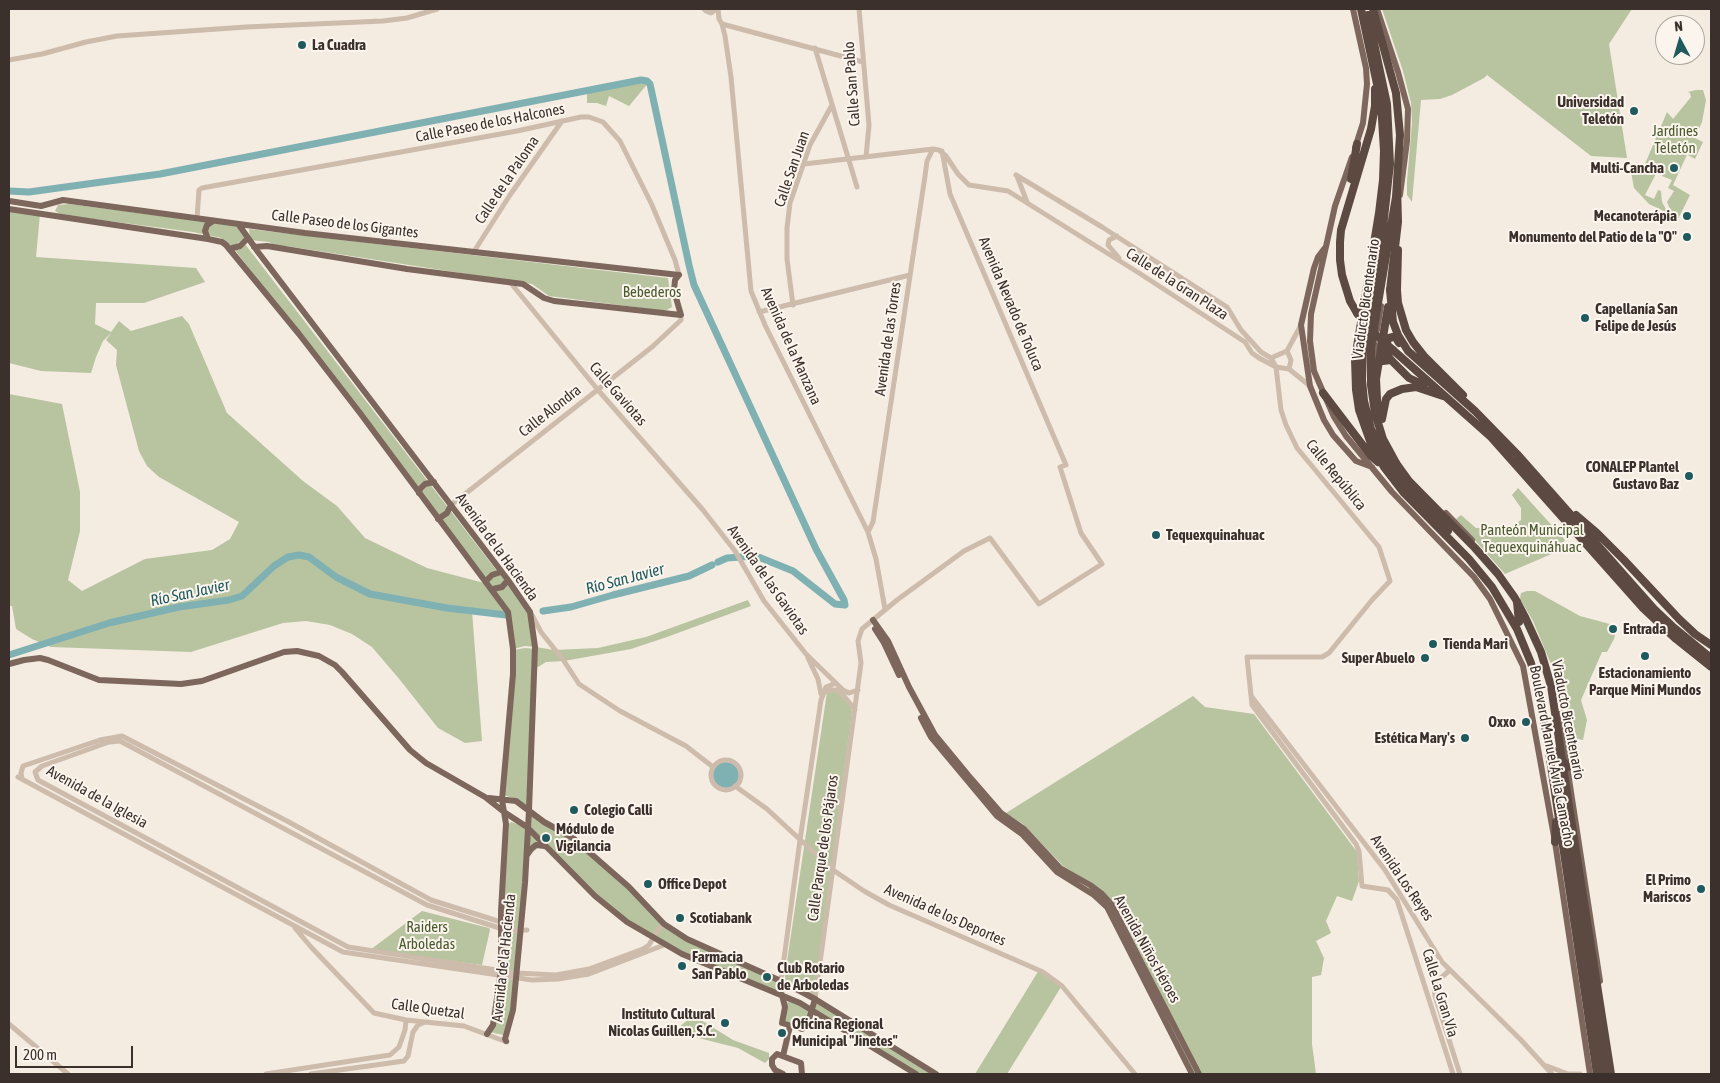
<!DOCTYPE html>
<meta charset="utf-8">
<style>
body{margin:0}
#map{position:relative;width:1720px;height:1083px;overflow:hidden;background:#f4ebe1;font-family:"Asap Condensed",sans-serif}
canvas{display:block}
.frame{position:absolute;inset:0;border:10px solid #3b302b;pointer-events:none}
.north{position:absolute;left:1655px;top:15px;width:50px;height:50px;box-sizing:border-box;background:#fbf5ee;border:1px solid #aea6a0;border-radius:50%;rotate:354deg;font-size:14px;font-weight:700;line-height:20px;text-align:center;color:#3b302b}
.north::after{content:'';display:block;margin:auto;width:18px;height:22px;background:#1f5a5e;clip-path:polygon(50% 0,100% 100%,50% 72%,0 100%)}
.scale{position:absolute;left:15px;top:1046px;width:118px;height:22px;box-sizing:border-box;border:2px solid #3b302b;border-top:0;padding-left:6px;font-size:15px;line-height:18px;white-space:nowrap;color:#3b302b;-webkit-text-stroke:4px #fbf5ee;paint-order:stroke}
</style>
<div id="map">
<canvas width="1720" height="1083"></canvas>
<div class="frame"></div>
<div class="north">N</div>
<div class="scale">200 m</div>
</div>
<script>
const ctx = document.querySelector('canvas').getContext('2d');
ctx.lineJoin = 'round';
function fill(path, color) {
  ctx.fillStyle = color;
  ctx.fill(path, 'evenodd');
}
function shape(rows) {
  const path = new Path2D();
  for (const r of rows) {
    if (r.length === 3) {
      path.moveTo(r[0] + r[2], r[1]);
      path.arc(r[0], r[1], r[2], 0, 2 * Math.PI);
      continue;
    }
    path.moveTo(r[0], r[1]);
    for (let i = 2; i < r.length; i += 2) path.lineTo(r[i], r[i + 1]);
  }
  return path;
}
function stroke(path, color, width, dash) {
  ctx.strokeStyle = color;
  ctx.lineWidth = width;
  ctx.lineCap = dash ? 'butt' : 'round';
  ctx.setLineDash(dash || []);
  ctx.stroke(path);
}
function label(font, color, halo, rows, align = 'center') {
  ctx.font = font + ' "Asap Condensed",sans-serif';
  ctx.lineWidth = 4;
  ctx.setLineDash([]);
  ctx.textBaseline = 'middle';
  ctx.strokeStyle = halo;
  ctx.fillStyle = color;
  for (const [text, x, y, turn = 0] of rows) {
    ctx.save();
    ctx.translate(x, y);
    ctx.rotate((+turn || 0) * Math.PI / 180);
    ctx.textAlign = isNaN(turn) ? turn : align;
    if (halo) ctx.strokeText(text, 0, 0);
    ctx.fillText(text, 0, 0);
    ctx.restore();
  }
}
fill(shape([
 [1382,9,1632,9,1609,44,1627,158,1591,156,1487,75,1484,78,1452,95,1440,99,1421,100,1412,202,1407,195,1407,181,1412,123,1411,103,1403,71],
 [649,82,629,106,609,96,606,106,597,103,587,103,587,93],
 [1696,90,1703,90,1706,100,1702,122,1695,138,1703,142,1695,159,1688,155,1692,144,1673,185,1690,195,1678,219,1670,209,1667,202,1674,191,1668,188,1672,180,1662,176,1665,168,1660,166,1645,195,1654,199,1658,190,1661,191,1662,202,1668,213,1649,204,1634,188,1629,161,1636,166,1645,164,1667,112,1673,119,1691,97,1690,93,1688,92],
 [69,204,238,226,245,238,232,247,221,238,193,232,62,215,55,211,58,205],
 [9,209,40,214,36,257,196,268,205,282,144,303,96,303,95,324,111,332,119,321,131,331,182,316,189,324,227,413,303,481,337,506,365,538,427,568,488,584,488,581,235,250,245,244,500,575,503,574,530,612,535,647,525,646,513,649,506,615,472,611,482,741,465,743,438,728,400,680,372,647,352,634,330,625,306,621,283,623,191,652,51,647,32,639,16,629,12,606,9,606,9,394,62,404,80,492,80,531,68,580,82,591,145,559,212,550,230,539,239,522,159,477,147,466,139,451,116,365,117,350,106,340,111,333,103,341,96,357,91,373,41,371,9,363],
 [249,229,668,278,672,307,665,311,549,296,532,284,286,246,275,246,269,242,250,240],
 [1518,488,1565,540,1556,552,1505,574,1456,519,1461,515,1476,528,1512,526,1521,520,1521,508,1512,495],
 [1527,591,1535,591,1580,616,1617,626,1614,639,1607,652,1602,652,1581,700,1587,720,1583,740,1572,738,1565,739,1558,690,1553,669,1533,621,1520,599,1521,593],
 [748,600,751,606,667,637,631,649,564,661,546,662,535,669,529,808,517,799,503,795,514,650,525,648,535,649,536,647,554,650,598,648,646,637],
 [833,690,842,696,850,704,852,712,814,995,785,980,785,975,827,692],
 [1193,696,1205,707,1254,714,1357,852,1359,881,1352,901,1337,896,1326,921,1331,933,1316,941,1324,958,1321,975,1312,977,1312,1044,1316,1074,1201,1074,1117,907,1100,889,1063,866,1023,824,1007,814,1006,813],
 [529,810,535,819,572,838,601,862,664,925,780,982,778,992,703,963,627,922,546,850,539,847,527,857],
 [511,822,527,827,519,931,501,928,509,824],
 [422,911,489,928,490,930,482,965,370,950],
 [501,929,518,932,515,972,501,970],
 [1039,970,1061,987,1045,1013,1007,1074,975,1074],
 [501,978,515,980,512,1010,503,1035,490,1032],
 [788,1000,810,1010,804,1027,782,1023],
 [816,1001,936,1074,917,1074,813,1010],
 [693,1015,733,1040,769,1053,769,1059,765,1063,738,1048,683,1034,676,1030]
]), '#b8c4a0');
fill(shape([
 [726,775,13]
]), '#7fb0b2');
stroke(shape([
 [9,191,29,192,160,174,641,80,647,81,650,84,689,265,694,285,816,549,844,600,845,605,835,604,793,571,756,556,727,558,718,562],
 [543,611,571,607,613,595,689,576,712,565],
 [9,655,109,623,179,607,229,600,242,596,274,566,288,557,299,555,309,557,336,577,370,594,447,608,506,615]
]), '#7fb0b2', 7);
stroke(shape([
 [704,9,706,11,711,13,717,9],
 [718,9,719,19,722,24,725,36,731,77,751,291,765,325,868,532,876,559,885,609],
 [859,9,869,125,866,157],
 [722,24,863,62],
 [815,48,857,187],
 [9,60,42,54,86,42,117,36,246,27,383,21,407,18,437,9],
 [804,164,933,149,939,150,946,156,958,174,969,185,1008,191,1139,273,1245,342,1252,353,1259,358,1276,367,1289,369,1310,386],
 [1016,175,1102,227,1227,307,1241,330,1261,352,1271,358,1276,367,1281,410,1286,425,1297,448,1379,547,1390,581,1372,600,1329,653,1322,657,1247,657,1252,705,1356,844,1359,851,1362,886,1388,890,1397,900,1453,1074],
 [1017,176,1027,202],
 [197,218,199,190,202,188,517,131,581,117,589,117,603,122,620,141,652,205,675,260,679,275],
 [1117,236,1109,240,1108,245,1119,258],
 [473,253,510,195,562,121],
 [510,282,598,390,703,510,735,551,764,601,806,654,843,690,849,693,858,690],
 [793,305,787,259,787,228,790,203,810,145,832,105],
 [759,312,910,275],
 [1287,351,1291,360,1289,369],
 [1271,358,1287,351,1301,325],
 [451,505,652,347,681,320,681,315],
 [868,532,873,522,925,176,927,161,933,149],
 [532,615,541,632,564,661,579,684,620,711,686,746,713,767],
 [808,658,818,679,821,694],
 [823,693,829,690,837,690,844,696,855,710],
 [1252,697,1385,870,1442,962,1521,1040,1552,1074],
 [726,775,15],
 [18,777,343,952,532,980,558,979,589,974,664,945],
 [22,779,21,773,23,766,100,740,122,736,287,821,431,900,501,922],
 [735,786,767,809,833,870,864,891,889,905,1043,972,1062,986,1135,1074],
 [295,928,311,947,374,1013,406,1020,464,1026,507,1042],
 [527,930,509,931,427,905,120,741,109,742,42,766,35,772,38,780,348,947,516,973,556,975,589,969,643,949,649,945,657,931,664,924],
 [1434,984,1435,996,1460,1074],
 [1434,984,1450,970],
 [782,995,781,981,800,840,821,700,826,687,836,683],
 [815,999,861,663,858,641,862,629,897,600,964,551,990,538,1039,604,1102,564,1081,533,1060,467,1066,465,950,194,942,151],
 [9,1024,68,1074],
 [1547,1066,1568,1074,1580,1074],
 [266,1074,390,1055,399,1047,405,1030,406,1020],
 [311,1074,404,1061,408,1056,413,1032,418,1025,425,1022]
]), '#cdbbac', 5);
stroke(shape([
 [1353,9,1366,68,1367,84,1363,123,1355,148],
 [1377,9,1398,72,1408,109,1407,141,1400,195],
 [1352,157,1335,206,1311,314,1310,341,1314,371,1334,417,1346,436,1392,492,1474,577,1490,599,1523,666,1555,842,1590,1074],
 [9,201,41,206,63,200,305,233,679,275],
 [9,209,208,239,222,242,226,245,299,334,360,413,508,612,513,649,513,674,502,800,506,824,501,911,501,971,493,1025,487,1034],
 [239,225,258,252,508,580,530,612,535,647,529,810,525,883,513,1010,505,1039,506,1041],
 [208,239,205,231,207,225,213,221],
 [254,247,267,246,407,269,523,284,544,298,554,301,681,315,674,291,675,280,679,275],
 [229,249,240,246,248,238],
 [1324,249,1318,257,1314,268,1301,325,1310,386,1324,420,1333,435,1356,461,1372,467],
 [1377,330,1381,306],
 [1375,368,1375,344],
 [419,493,420,489,425,484,434,482],
 [1446,513,1472,540],
 [438,519,447,513,451,505],
 [486,581,492,575,501,572],
 [493,589,502,587,508,580],
 [873,620,888,641,909,687,935,735,968,775,1001,813,1024,829,1060,868,1090,885,1102,894,1112,905,1199,1074],
 [875,629,884,643,899,675],
 [9,664,24,660,40,658,48,660,99,680,181,684,202,681,284,652,297,651,319,656,335,665,342,672,410,750,426,763,485,797,504,812,527,827,595,896,627,922,682,954,800,1003,916,1074],
 [1559,714,1600,981],
 [921,718,931,737,997,816,1022,834,1057,872,1094,895,1107,907,1192,1074],
 [489,798,516,801,544,822,573,838,629,887,664,924,687,939,781,981,815,999,936,1074],
 [527,855,531,849,536,845,545,846],
 [782,995,785,1007,782,1023,802,1029,807,1026,815,999],
 [783,1056,790,1026],
 [783,1074,775,1070,772,1065,772,1059,777,1054,801,1063,802,1074]
]), '#7d675c', 6);
stroke(shape([
 [1361,9,1381,103,1384,151,1383,180,1379,213,1355,359,1356,390,1359,410,1371,444,1384,467,1404,493,1469,559,1492,587,1517,629,1531,663,1538,688,1547,739,1597,1074],
 [1373,9,1396,93,1400,135,1396,197,1377,309],
 [1368,15,1387,104,1390,164,1380,254,1363,351,1362,380,1364,401,1371,429,1386,461,1409,491,1448,531],
 [1351,179,1357,144],
 [1398,250,1397,290,1398,303,1406,330,1413,342,1424,356,1463,395],
 [1390,290,1393,322,1398,335,1408,351,1475,411,1517,454,1654,609,1672,626,1711,658],
 [1357,313,1350,301,1342,275,1340,260,1340,242,1341,230,1371,129,1375,106,1375,89],
 [1371,348,1371,385,1375,413,1383,439,1396,463],
 [1393,350,1491,437,1643,608,1676,639,1711,667],
 [1391,360,1386,353,1387,342,1389,338,1393,337,1396,338,1399,343],
 [1383,361,1391,360,1409,378,1424,385],
 [1323,393,1371,456,1378,462],
 [1378,417,1376,379,1388,307],
 [1382,419,1386,399,1390,394,1402,389,1416,387,1443,396],
 [1576,515,1597,533,1624,560,1679,619,1695,634,1711,645],
 [1517,602,1519,622],
 [1554,751,1568,767],
 [1569,806,1611,1074],
 [1555,842,1556,822],
 [1568,846,1603,1074]
]), '#5c4a42', 8);
stroke(shape([
 [1390,290,1398,222,1397,185],
 [1357,313,1369,329,1393,350],
 [1371,348,1377,309],
 [1396,463,1409,481,1475,548,1498,574,1515,598,1525,617,1541,652,1551,686,1569,806]
]), '#5c4a42', 8);
for (const [x, y, r, color] of [
 [302,45,5,"#1f5a5e"],
 [1634,111,5,"#1f5a5e"],
 [1674,168,5,"#1f5a5e"],
 [1687,216,5,"#1f5a5e"],
 [1687,237,5,"#1f5a5e"],
 [1585,318,5,"#1f5a5e"],
 [1689,476,5,"#1f5a5e"],
 [1156,535,5,"#1f5a5e"],
 [1613,629,5,"#1f5a5e"],
 [1433,644,5,"#1f5a5e"],
 [1645,656,5,"#1f5a5e"],
 [1425,658,5,"#1f5a5e"],
 [1526,722,5,"#1f5a5e"],
 [1465,738,5,"#1f5a5e"],
 [574,810,5,"#1f5a5e"],
 [546,838,5,"#1f5a5e"],
 [648,884,5,"#1f5a5e"],
 [1701,889,5,"#1f5a5e"],
 [680,918,5,"#1f5a5e"],
 [682,966,5,"#1f5a5e"],
 [767,977,5,"#1f5a5e"],
 [725,1023,5,"#1f5a5e"],
 [782,1033,5,"#1f5a5e"]
]) {
  const dot = new Path2D();
  dot.arc(x, y, r, 0, 2 * Math.PI);
  ctx.fillStyle = color;
  ctx.fill(dot);
  stroke(dot, '#fbf5ee', 2);
}
label('bold 15px', '#3b302b', '#fbf5ee', [
 ["La Cuadra",312,45],
 ["Universidad",1624,102,"right"],
 ["Teletón",1624,119,"right"],
 ["Multi-Cancha",1664,168,"right"],
 ["Mecanoterápia",1677,216,"right"],
 ["Monumento del Patio de la \"O\"",1677,237,"right"],
 ["Capellanía San",1595,309],
 ["Felipe de Jesús",1595,326],
 ["CONALEP Plantel",1679,467,"right"],
 ["Gustavo Baz",1679,484,"right"],
 ["Tequexquinahuac",1166,535],
 ["Entrada",1623,629],
 ["Tienda Mari",1443,644],
 ["Super Abuelo",1415,658,"right"],
 ["Estacionamiento",1645,673,"center"],
 ["Parque Mini Mundos",1645,690,"center"],
 ["Oxxo",1516,722,"right"],
 ["Estética Mary's",1455,738,"right"],
 ["Colegio Calli",584,810],
 ["Módulo de",556,829],
 ["Vigilancia",556,846],
 ["El Primo",1691,880,"right"],
 ["Mariscos",1691,897,"right"],
 ["Office Depot",658,884],
 ["Scotiabank",690,918],
 ["Farmacia",692,957],
 ["San Pablo",692,974],
 ["Club Rotario",777,968],
 ["de Arboledas",777,985],
 ["Instituto Cultural",715,1014,"right"],
 ["Nicolas Guillen, S.C.",715,1031,"right"],
 ["Oficina Regional",792,1024],
 ["Municipal \"Jinetes\"",792,1041]
], 'left');
label('15px', '#3b302b', '#fbf5ee', [
 ["Calle San Pablo",852,84,-94],
 ["Calle Paseo de los Halcones",490,123,-11],
 ["Calle San Juan",792,169,-71],
 ["Calle de la Paloma",507,180,-56],
 ["Calle Paseo de los Gigantes",345,224,7],
 ["Calle de la Gran Plaza",1177,284,33],
 ["Viaducto Bicentenario",1366,299,-82],
 ["Avenida Nevado de Toluca",1011,304,67],
 ["Avenida de las Torres",888,339,-82],
 ["Avenida de la Manzana",791,346,66],
 ["Calle Gaviotas",618,394,49],
 ["Calle Alondra",550,411,-38],
 ["Calle República",1336,475,51],
 ["Avenida de la Hacienda",497,547,54],
 ["Avenida de las Gaviotas",768,580,55],
 ["Viaducto Bicentenario",1568,720,79],
 ["Boulevard Manuel Ávila Camacho",1552,756,79],
 ["Avenida de la Iglesia",97,797,29],
 ["Calle Parque de los Pájaros",823,848,-82],
 ["Avenida Los Reyes",1402,878,56],
 ["Avenida de los Deportes",945,915,24],
 ["Avenida Niños Héroes",1147,949,61],
 ["Avenida de la Hacienda",504,958,-84],
 ["Calle La Gran Vía",1440,993,73],
 ["Calle Quetzal",428,1009,8]
]);
label('15px', '#4a5a2e', '#fbf5ee', [
 ["Jardínes",1675,131],
 ["Teletón",1675,148],
 ["Bebederos",652,292],
 ["Panteón Municipal",1532,530],
 ["Tequexquináhuac",1532,547],
 ["Raiders",427,927],
 ["Arboledas",427,944]
]);
label('italic 16px', '#1f5a5e', '#fbf5ee', [
 ["Río San Javier",625,579,-15],
 ["Río San Javier",190,593,-12]
]);
</script>
